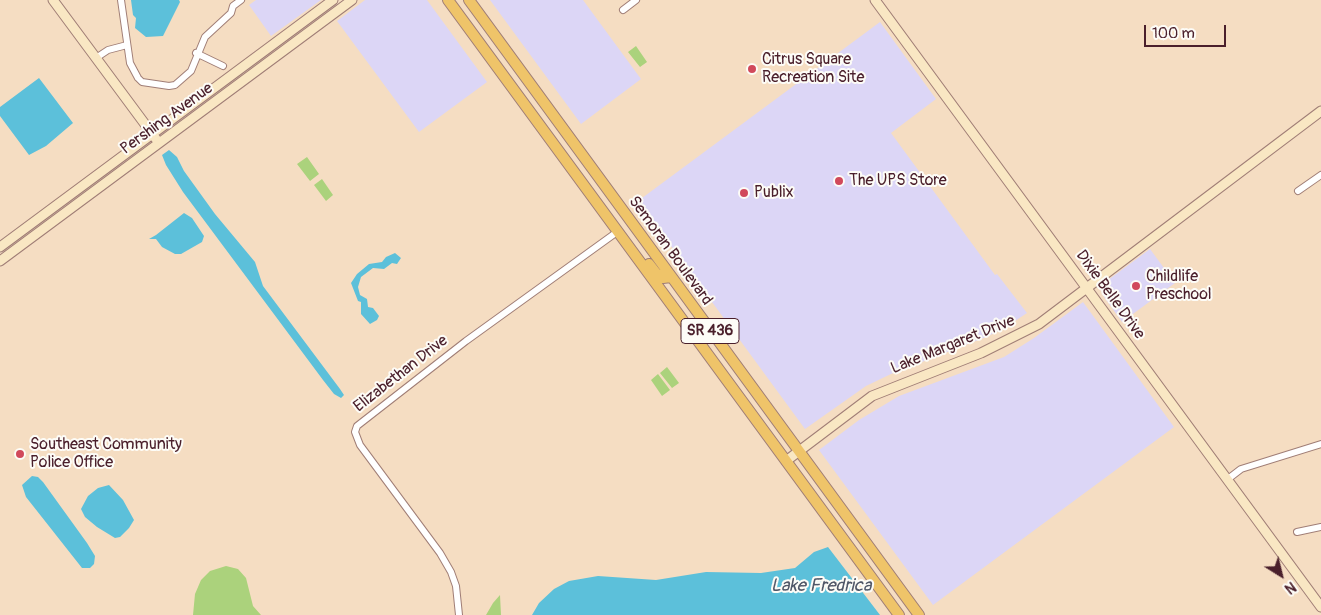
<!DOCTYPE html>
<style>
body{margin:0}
#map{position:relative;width:1321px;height:615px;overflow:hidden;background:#f5ddc2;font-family:Pangolin,sans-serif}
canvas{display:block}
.north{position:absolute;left:1256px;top:550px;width:50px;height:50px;-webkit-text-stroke:4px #fdfcf7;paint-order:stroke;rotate:144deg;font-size:14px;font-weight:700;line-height:20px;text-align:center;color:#4a1f2b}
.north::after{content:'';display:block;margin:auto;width:18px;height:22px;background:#4a1f2b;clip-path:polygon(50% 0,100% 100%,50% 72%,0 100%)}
.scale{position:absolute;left:1144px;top:25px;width:82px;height:22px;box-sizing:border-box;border:2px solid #4a1f2b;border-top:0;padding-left:6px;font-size:15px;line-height:18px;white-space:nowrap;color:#4a1f2b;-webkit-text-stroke:4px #fdfcf7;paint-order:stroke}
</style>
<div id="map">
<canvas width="1321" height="615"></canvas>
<div class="north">N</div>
<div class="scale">100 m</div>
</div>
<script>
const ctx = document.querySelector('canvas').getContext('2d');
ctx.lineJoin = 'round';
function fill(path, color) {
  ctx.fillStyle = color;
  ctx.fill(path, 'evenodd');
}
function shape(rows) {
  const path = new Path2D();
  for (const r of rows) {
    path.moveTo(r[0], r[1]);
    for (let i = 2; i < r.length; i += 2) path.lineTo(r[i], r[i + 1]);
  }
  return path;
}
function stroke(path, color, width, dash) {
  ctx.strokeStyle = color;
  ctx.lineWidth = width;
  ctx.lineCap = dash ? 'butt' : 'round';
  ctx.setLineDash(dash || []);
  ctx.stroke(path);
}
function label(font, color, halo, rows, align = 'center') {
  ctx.font = font + ' Pangolin,sans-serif';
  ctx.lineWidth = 4;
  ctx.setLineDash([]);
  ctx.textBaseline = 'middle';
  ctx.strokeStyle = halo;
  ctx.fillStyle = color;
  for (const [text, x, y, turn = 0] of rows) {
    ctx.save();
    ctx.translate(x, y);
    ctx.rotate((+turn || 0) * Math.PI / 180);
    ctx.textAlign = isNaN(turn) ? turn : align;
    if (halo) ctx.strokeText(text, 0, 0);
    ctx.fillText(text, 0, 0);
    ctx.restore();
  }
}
fill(shape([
 [256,0,321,0,271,36,249,5],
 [365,0,427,0,487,82,419,132,337,21],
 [490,0,583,0,641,79,581,124],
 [880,22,936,99,891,133,995,275,997,274,1027,313,1003,329,986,337,891,374,866,386,805,429,638,201],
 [1150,249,1175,283,1122,322,1102,294,1101,288,1104,283],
 [1083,302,1174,427,933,605,819,450,859,420,899,396,1004,357,1034,338]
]), '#dcd6f6');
fill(shape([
 [636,46,647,62,640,67,628,52],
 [307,157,319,174,310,181,297,164],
 [322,179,333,195,326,201,314,185],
 [667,367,679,383,672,388,660,373],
 [658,374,670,390,662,396,651,380],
 [226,566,238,569,246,578,253,606,261,615,193,615,195,594,201,580,210,571],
 [500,595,501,615,486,615,493,603]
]), '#abd27c');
fill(shape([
 [131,0,179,0,180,2,163,36,146,37,135,28,136,18,133,15],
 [39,78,73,123,46,146,29,155,0,116,0,107],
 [169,150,177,157,184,171,215,214,255,262,263,286,340,389,344,395,341,398,334,394,323,380,183,192,166,165,162,155],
 [184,213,192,218,204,236,202,242,181,254,175,254,162,247,156,239,149,239,156,235],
 [395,253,401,258,397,264,392,263,384,269,373,268,361,277,358,287,360,295,367,299,368,307,373,308,379,316,377,320,370,324,361,314,361,302,358,301,351,283,357,274,369,264,382,262,386,257],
 [32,476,38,477,43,482,87,543,95,556,94,564,90,568,82,568,26,497,22,485],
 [109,485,123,500,134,520,129,528,120,537,115,538,97,527,85,517,81,509,88,496,98,488],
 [828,547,880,615,532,615,539,603,554,589,569,581,598,576,656,580,706,572,761,573,795,568,814,552]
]), '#5cc0da');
const street = shape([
 [121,0,130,63,138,78,142,82,169,86,175,85,191,71,205,37,231,13,233,6,241,0],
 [623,10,636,0],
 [196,53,223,66],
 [96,58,108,50,127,45],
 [1298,191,1321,175],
 [1228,479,1241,469,1321,444],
 [1297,532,1321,527],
 [459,615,456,586,451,572,440,553,360,445,355,432,357,426,466,341,617,232]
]);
const secondary = shape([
 [53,0,156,139],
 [875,0,1321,607],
 [0,247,333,0],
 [0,261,352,0],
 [786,461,872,396,981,353,1039,324,1321,111]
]);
const primary = shape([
 [448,0,899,615],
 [469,0,919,615],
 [649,264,656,273,663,278,671,277]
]);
stroke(street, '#a07e76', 8);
stroke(secondary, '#a07e76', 11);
stroke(primary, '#a07e76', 12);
stroke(street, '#fff', 6);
stroke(secondary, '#f9e7c3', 9);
stroke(primary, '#efc469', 10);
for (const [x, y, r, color] of [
 [752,69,5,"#d1495b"],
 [839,181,5,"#d1495b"],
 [744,193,5,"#d1495b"],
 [1136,286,5,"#d1495b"],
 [20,454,5,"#d1495b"]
]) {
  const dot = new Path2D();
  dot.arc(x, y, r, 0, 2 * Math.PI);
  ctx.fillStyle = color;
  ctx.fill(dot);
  stroke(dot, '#fdfcf7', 2);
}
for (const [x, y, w] of [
 [710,331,58]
]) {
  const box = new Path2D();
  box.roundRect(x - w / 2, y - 12.5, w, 25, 4);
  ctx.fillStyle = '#fdfcf7';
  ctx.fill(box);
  stroke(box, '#4a1f2b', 1);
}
label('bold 15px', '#4a1f2b', null, [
 ["SR 436",710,331]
]);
label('16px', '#4a1f2b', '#fdfcf7', [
 ["Citrus Square",762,60],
 ["Recreation Site",762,78],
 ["The UPS Store",849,181],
 ["Publix",754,193],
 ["Childlife",1146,277],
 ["Preschool",1146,295],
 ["Southeast Community",30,445],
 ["Police Office",30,463]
], 'left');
label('16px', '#4a1f2b', '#fdfcf7', [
 ["Pershing Avenue",167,119,-36],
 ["Semoran Boulevard",670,251,54],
 ["Dixie Belle Drive",1110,295,54],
 ["Lake Margaret Drive",953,345,-22],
 ["Elizabethan Drive",401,374,-38]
]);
label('italic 18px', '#505768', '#fdfcf7', [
 ["Lake Fredrica",821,586]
]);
</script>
